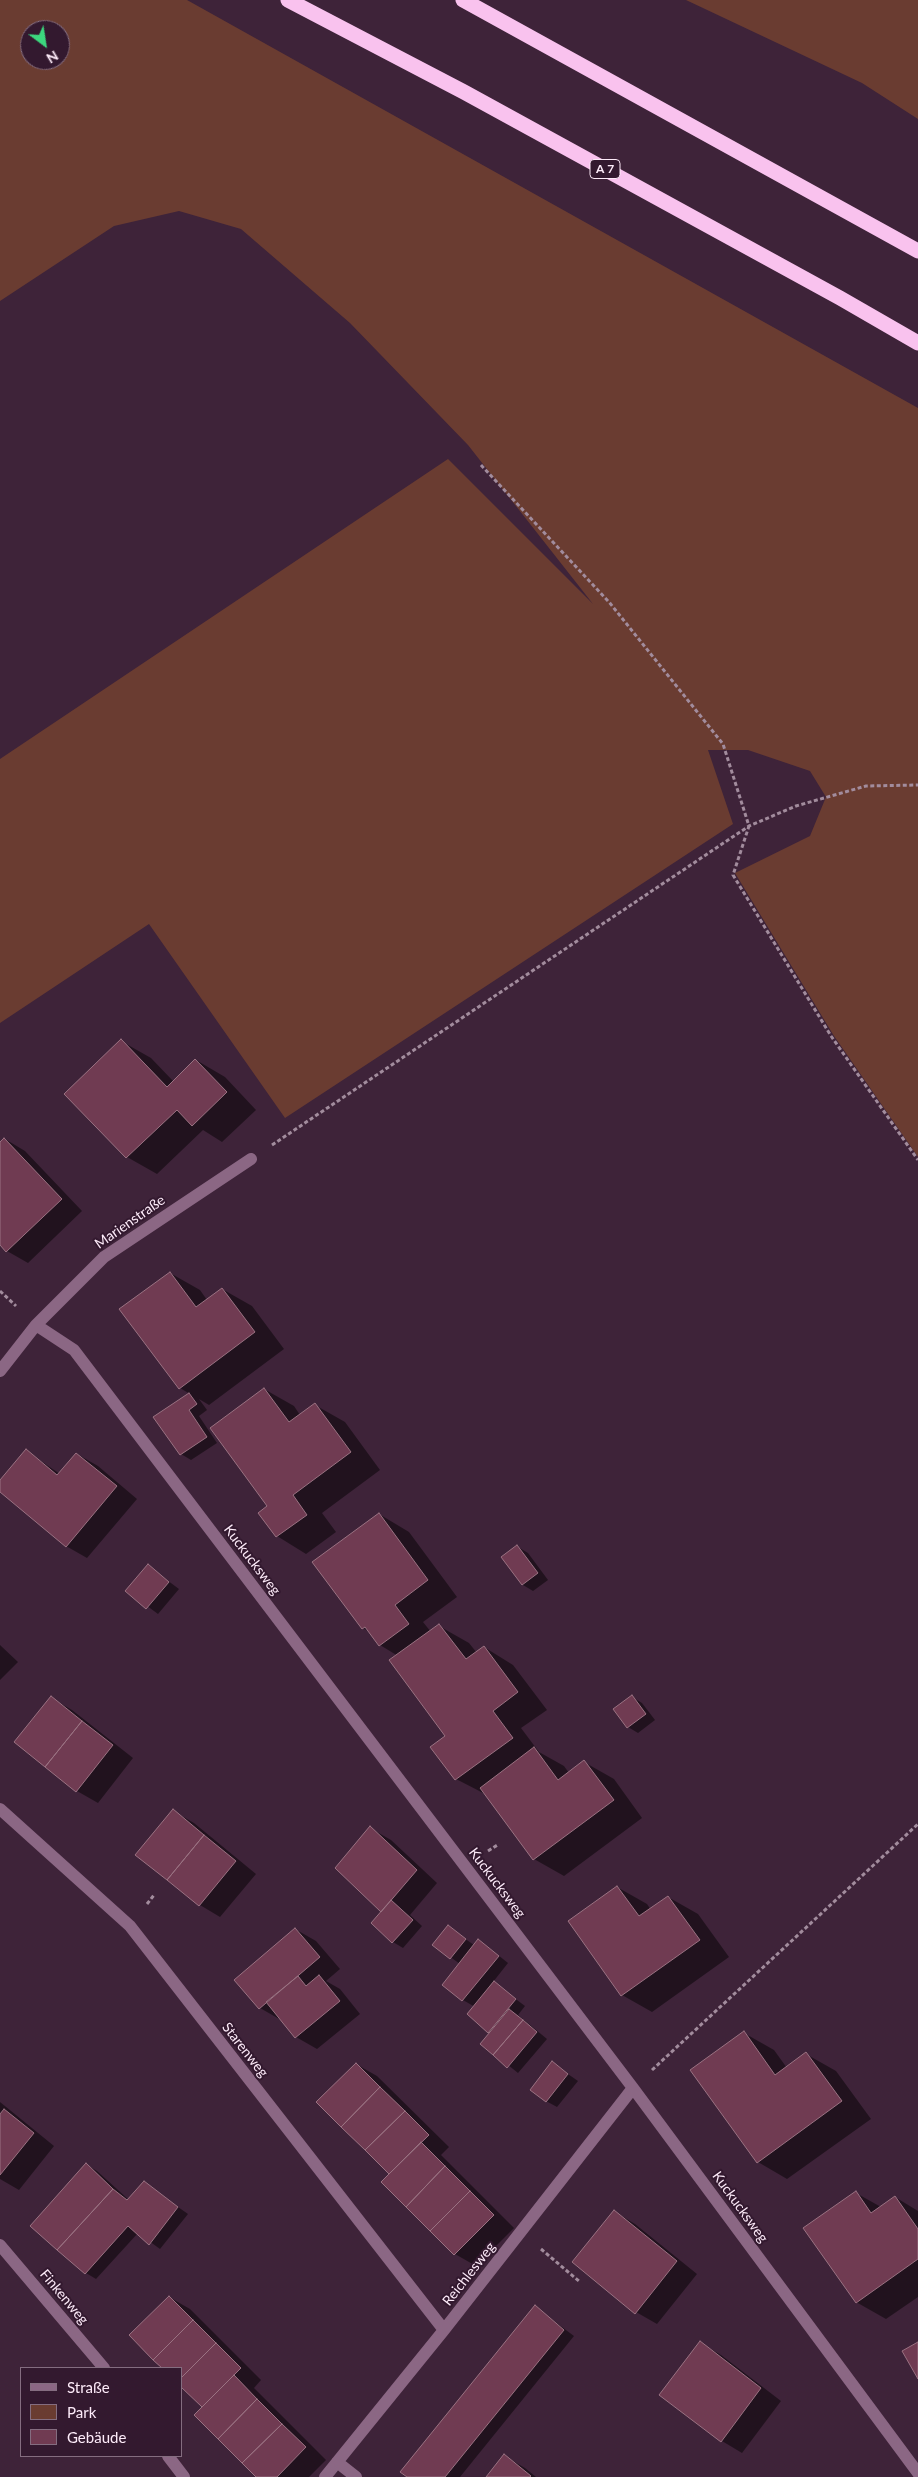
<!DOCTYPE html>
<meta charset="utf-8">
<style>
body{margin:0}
#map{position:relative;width:918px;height:2477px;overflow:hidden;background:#3e2339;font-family:Lato,sans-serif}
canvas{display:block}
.legend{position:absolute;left:20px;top:2367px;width:162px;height:90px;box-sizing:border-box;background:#33192f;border:1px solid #846d80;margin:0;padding:6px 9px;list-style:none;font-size:15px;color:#fdebf9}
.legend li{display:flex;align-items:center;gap:10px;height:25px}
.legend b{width:25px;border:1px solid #846d80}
.north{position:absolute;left:20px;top:20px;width:50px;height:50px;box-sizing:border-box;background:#33192f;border:1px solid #846d80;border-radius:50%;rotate:149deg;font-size:14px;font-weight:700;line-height:20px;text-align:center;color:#fdebf9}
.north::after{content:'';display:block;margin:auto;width:18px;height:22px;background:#3cd77e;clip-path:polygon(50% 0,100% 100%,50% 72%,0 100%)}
</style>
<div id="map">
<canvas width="918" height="2477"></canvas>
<ul class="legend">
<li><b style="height:6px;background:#8b6784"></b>Straße</li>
<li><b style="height:14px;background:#6a3c31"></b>Park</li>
<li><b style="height:14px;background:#703b52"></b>Gebäude</li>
</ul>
<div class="north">N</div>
</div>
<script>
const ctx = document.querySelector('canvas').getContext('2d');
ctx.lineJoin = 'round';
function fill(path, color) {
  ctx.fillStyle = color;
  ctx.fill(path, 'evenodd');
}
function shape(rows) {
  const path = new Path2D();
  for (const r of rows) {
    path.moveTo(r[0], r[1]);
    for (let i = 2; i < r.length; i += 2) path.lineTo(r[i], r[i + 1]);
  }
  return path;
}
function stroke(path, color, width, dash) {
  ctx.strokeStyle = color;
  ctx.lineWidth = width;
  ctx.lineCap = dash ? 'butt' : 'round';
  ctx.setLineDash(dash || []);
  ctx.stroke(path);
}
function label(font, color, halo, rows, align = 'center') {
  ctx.font = font + ' Lato,sans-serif';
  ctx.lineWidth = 4;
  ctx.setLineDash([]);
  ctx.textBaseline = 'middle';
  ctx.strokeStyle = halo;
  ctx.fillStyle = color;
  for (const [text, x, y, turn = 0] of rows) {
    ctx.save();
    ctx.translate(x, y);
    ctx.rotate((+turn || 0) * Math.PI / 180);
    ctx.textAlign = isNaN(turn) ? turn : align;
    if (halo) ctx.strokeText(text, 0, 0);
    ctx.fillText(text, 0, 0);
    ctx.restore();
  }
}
fill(shape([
 [0,0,187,0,918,408,918,1157,834,1036,735,873,810,836,826,797,810,771,748,750,708,750,733,824,285,1118,149,924,0,1023,0,759,448,459,593,604,468,445,350,323,241,229,179,211,114,226,0,301],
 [30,30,60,30,60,60,30,60],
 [686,0,918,0,918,119,862,83]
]), '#6a3c31');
fill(shape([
 [121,1041,151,1058,174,1082,196,1060,225,1077,256,1110,222,1142,203,1130,157,1174,127,1157],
 [5,1139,25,1151,82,1211,28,1263,7,1251,0,1243,0,1143],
 [170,1273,200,1290,207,1300,222,1289,252,1306,284,1349,209,1405,199,1399,207,1410,199,1416,217,1443,191,1460,181,1454,155,1417,190,1394,180,1388],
 [264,1389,294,1406,300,1415,315,1405,345,1422,380,1470,322,1513,336,1532,306,1554,277,1536,269,1506],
 [26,1451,60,1474,77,1454,98,1466,137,1499,87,1558,66,1546,0,1490,0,1482],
 [379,1514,409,1532,457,1597,423,1622,431,1632,439,1626,469,1643,477,1653,484,1647,513,1665,547,1710,521,1728,539,1752,564,1766,569,1773,584,1762,614,1779,642,1818,564,1876,534,1859,487,1795,456,1779,447,1736,398,1656,380,1645,371,1633,363,1628],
 [518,1547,528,1553,548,1580,533,1591,523,1585,503,1558],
 [148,1566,179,1589,158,1614,127,1591],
 [0,1645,18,1662,0,1680],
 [632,1697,642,1703,655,1720,638,1733,628,1727],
 [51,1698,72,1710,133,1758,98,1803,77,1791],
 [173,1811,194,1823,256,1874,220,1917,200,1905],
 [370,1828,391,1840,437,1883,410,1915,422,1926,403,1948,393,1942,383,1912],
 [617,1887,647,1904,651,1910,668,1897,698,1914,729,1957,652,2012,622,1995],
 [448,1927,474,1945,478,1941,488,1947,508,1963,493,1982,525,2006,518,2015,547,2039,518,2073,482,2044,491,2033,468,2014,475,2007,463,2000,460,1964,434,1945],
 [295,1929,316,1941,340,1969,326,1981,340,1989,360,2014,317,2049,296,2037,281,2020,260,2008],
 [744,2033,774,2050,787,2068,806,2054,836,2071,871,2119,787,2179,758,2162],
 [552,2063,578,2081,557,2107,546,2101],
 [356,2064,377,2076,449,2147,441,2155,514,2228,476,2266,455,2254,391,2174],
 [0,2102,54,2146,19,2190,0,2179],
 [87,2165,97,2171,129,2200,144,2183,188,2214,160,2249,138,2233,96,2279,86,2273],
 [856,2193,881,2207,895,2197,918,2211,918,2297,886,2319,856,2302],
 [615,2212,635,2224,697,2274,657,2324,636,2312],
 [169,2297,190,2309,261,2380,254,2388,326,2460,309,2477,258,2477,203,2407,181,2385,181,2368,164,2368,131,2335],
 [535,2307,574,2336,460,2477,409,2477],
 [700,2343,721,2355,781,2401,742,2453,722,2441],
 [504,2456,525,2468,536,2477,487,2477]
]), '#0007');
const building = shape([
 [121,1039,167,1087,195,1059,227,1092,192,1126,177,1110,126,1158,64,1094,121,1039],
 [4,1138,62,1199,6,1252,0,1245,0,1142,4,1138],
 [170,1272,196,1307,222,1288,255,1332,179,1389,119,1309,170,1272],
 [264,1388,289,1422,315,1403,351,1452,293,1495,307,1515,276,1537,258,1513,267,1506,210,1428,264,1388],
 [189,1393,197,1404,189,1410,207,1437,180,1455,153,1417,189,1393],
 [26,1449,57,1475,76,1453,117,1486,66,1547,0,1492,0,1480,26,1449],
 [379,1513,428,1580,395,1605,409,1624,379,1646,365,1627,362,1629,312,1562,379,1513],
 [517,1545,538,1573,522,1585,501,1557,517,1545],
 [148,1564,169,1582,146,1609,125,1591,148,1564],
 [439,1624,466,1659,484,1646,518,1692,493,1711,513,1738,455,1780,430,1747,445,1736,389,1660,439,1624],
 [632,1695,646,1714,627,1728,613,1709,632,1695],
 [51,1696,82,1721,45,1767,14,1742,51,1696],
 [82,1721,113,1745,76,1792,45,1767,82,1721],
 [534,1747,558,1780,584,1760,614,1800,533,1860,480,1788,534,1747],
 [173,1809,204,1835,167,1880,135,1855,173,1809],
 [370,1826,417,1870,381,1912,335,1868,370,1826],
 [204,1835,236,1861,199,1906,167,1880,204,1835],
 [617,1886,639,1916,668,1896,700,1940,621,1996,568,1921,617,1886],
 [391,1900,413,1920,392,1943,371,1923,391,1900],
 [448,1925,466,1939,450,1959,432,1945,448,1925],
 [295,1928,320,1957,259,2009,234,1980,295,1928],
 [478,1939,499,1956,462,2001,442,1985,478,1939],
 [319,1975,340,2001,295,2038,266,2002,298,1976,306,1986,319,1975],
 [494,1981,516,1999,488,2033,467,2014,494,1981],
 [509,2009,523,2020,493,2055,480,2044,509,2009],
 [523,2020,537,2032,507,2068,493,2055,523,2020],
 [744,2031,775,2075,806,2052,842,2101,757,2163,690,2070,744,2031],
 [552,2061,568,2074,546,2102,530,2090,552,2061],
 [356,2063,380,2087,341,2127,316,2102,356,2063],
 [380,2087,405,2111,365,2150,341,2127,380,2087],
 [4,2109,34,2133,0,2175,0,2114,4,2109],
 [405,2111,429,2135,389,2174,365,2150,405,2111],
 [421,2142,445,2166,406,2207,381,2182,421,2142],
 [86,2163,113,2189,57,2250,30,2226,86,2163],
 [445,2166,470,2191,430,2231,406,2207,445,2166],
 [144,2181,178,2207,149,2245,128,2226,85,2274,57,2250,113,2189,127,2200,144,2181],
 [470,2191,494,2215,454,2255,430,2231,470,2191],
 [856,2191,871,2213,895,2196,918,2229,918,2259,856,2303,803,2228,856,2191],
 [614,2210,677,2261,635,2314,572,2262,614,2210],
 [169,2296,193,2320,153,2360,129,2335,169,2296],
 [535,2305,564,2330,445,2477,407,2477,400,2472,535,2305],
 [193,2320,216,2343,181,2378,181,2368,162,2368,153,2360,193,2320],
 [700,2341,761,2388,721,2442,659,2395,700,2341],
 [918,2342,918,2379,902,2351,918,2342],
 [216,2343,241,2368,202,2407,181,2387,181,2378,216,2343],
 [234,2375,257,2399,218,2439,194,2415,234,2375],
 [257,2399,282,2424,242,2463,218,2439,257,2399],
 [282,2424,306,2447,277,2477,256,2477,242,2463,282,2424],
 [504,2454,531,2476,530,2477,486,2477,504,2454]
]);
fill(building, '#703b52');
stroke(building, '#9a7282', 1);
stroke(shape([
 [481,465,609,602,723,744,749,826,733,875,831,1036,918,1160],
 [272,1145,749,826,796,806,866,786,918,785],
 [0,1291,16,1306],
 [488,1851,499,1844],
 [147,1904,154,1895],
 [652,2070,918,1824],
 [541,2249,580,2282]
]), '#a28c9d', 3, [4, 2.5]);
stroke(shape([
 [36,1325,74,1350,633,2088,918,2473],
 [0,1371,36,1325,104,1257,251,1159],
 [0,1809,130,1926,444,2330],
 [0,2245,104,2368],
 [168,2456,184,2477],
 [337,2462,356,2477],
 [325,2477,444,2330,633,2088]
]), '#8b6784', 12);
stroke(shape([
 [288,0,464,92,840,298,918,343],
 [463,0,918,251]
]), '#f9c2ee', 15);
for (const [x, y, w] of [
 [605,169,30]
]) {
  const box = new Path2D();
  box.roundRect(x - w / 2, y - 9.5, w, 19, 4);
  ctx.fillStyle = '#33192f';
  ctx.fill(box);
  stroke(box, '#fdebf9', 1);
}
label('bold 12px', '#fdebf9', null, [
 ["A 7",605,169]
]);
label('14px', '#fdebf9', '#33192f', [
 ["Marienstraße",130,1222,-35],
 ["Kuckucksweg",252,1560,53],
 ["Kuckucksweg",497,1883,53],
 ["Starenweg",245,2050,52],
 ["Kuckucksweg",740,2207,54],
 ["Reichlesweg",469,2274,-52],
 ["Finkenweg",64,2297,50]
]);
</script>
